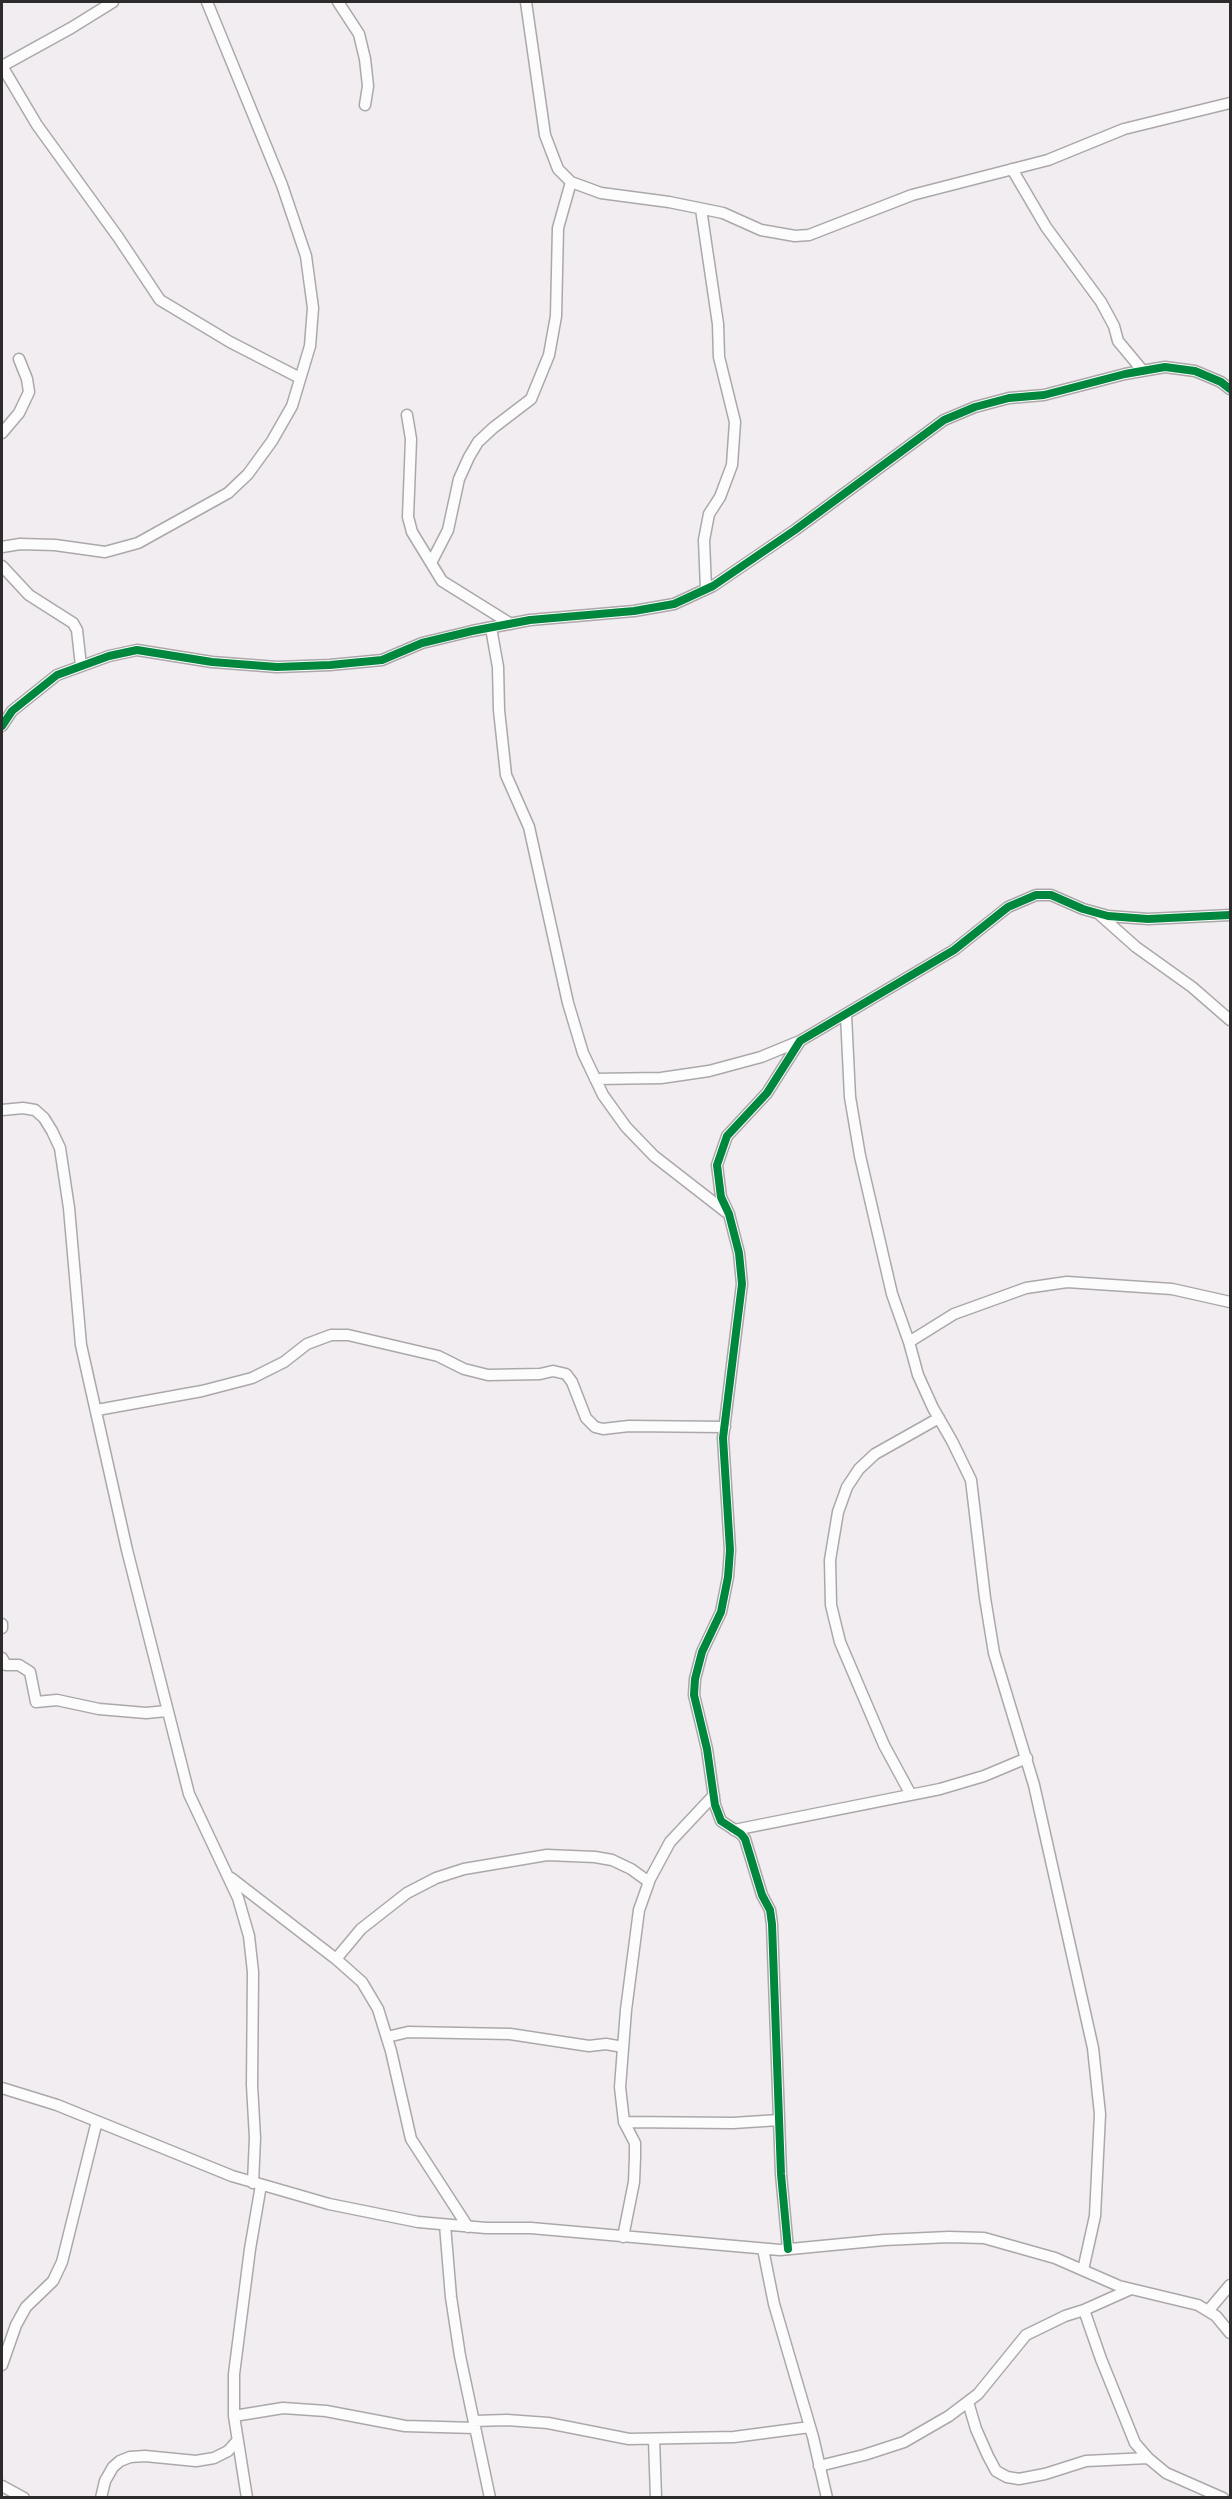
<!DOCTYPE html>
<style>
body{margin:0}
#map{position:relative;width:1232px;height:2499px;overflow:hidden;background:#f2edf0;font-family:"Exo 2",sans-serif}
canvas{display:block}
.frame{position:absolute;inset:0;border:3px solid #2e2b2d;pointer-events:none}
</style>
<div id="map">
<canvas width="1232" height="2499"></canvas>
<div class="frame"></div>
</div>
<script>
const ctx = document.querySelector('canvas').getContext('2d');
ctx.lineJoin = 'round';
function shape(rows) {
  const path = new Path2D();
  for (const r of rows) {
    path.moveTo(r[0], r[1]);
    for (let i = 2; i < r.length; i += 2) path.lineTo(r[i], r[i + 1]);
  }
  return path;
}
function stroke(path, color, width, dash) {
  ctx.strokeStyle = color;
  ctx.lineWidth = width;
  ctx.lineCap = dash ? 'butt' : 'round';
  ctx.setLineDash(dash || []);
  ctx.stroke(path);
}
const minor = shape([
 [113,2,71,28,2,66,37,125,118,237,160,300,230,342,300,378],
 [338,2,359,34,365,59,368,86,365,105],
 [526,2,545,135,558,169,571,182,601,193,669,202,723,213,761,230,795,236,809,235,912,195,1048,160,1124,129,1230,103],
 [1012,169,1046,227,1101,302,1114,326,1118,341,1143,371],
 [701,209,718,324,719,357,735,422,732,465,720,497,709,514,704,540,706,589],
 [407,415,411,439,408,517,412,532,442,581,511,624],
 [2,433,19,413,29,392,27,379,19,359],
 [2,547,20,544,55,545,105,552,138,543,228,493,248,474,272,441,292,406,310,346,313,308,306,256,282,185,207,2],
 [431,563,448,530,459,479,469,457,478,442,493,428,531,399,549,355,556,316,558,228,571,182],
 [2,566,29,595,73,623,77,630,81,666],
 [491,628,498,667,499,710,506,775,529,827,568,1003,583,1053,603,1095,626,1127,654,1156,726,1212],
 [2,726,12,711,57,675,109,656,137,650,212,662,277,667,330,665,382,660,422,643,472,631,530,620,634,611,674,604,713,586,795,530,944,420,975,407,1009,398,1044,395,1125,374,1165,367,1195,371,1221,382,1230,389],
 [1100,915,1136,947,1192,987,1230,1020],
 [846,1015,850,1097,860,1156,892,1294,909,1342,918,1375,933,1408,952,1441,971,1480,985,1598,994,1653,1034,1785,1093,2048,1100,2114,1095,2216,1083,2270],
 [595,1079,661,1078,709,1071,761,1057,800,1041],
 [2,1110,23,1108,35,1110,44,1118,52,1131,60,1148,69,1208,81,1345,127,1550,189,1794,238,1898,249,1936,253,1972,252,2085,255,2138,253,2183],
 [909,1342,954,1314,1026,1288,1067,1282,1172,1289,1230,1302],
 [97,1410,202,1391,252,1378,284,1362,307,1344,331,1335,348,1335,438,1356,464,1369,488,1375,540,1374,553,1371,566,1374,572,1382,586,1418,595,1427,603,1429,629,1426,725,1427],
 [2,1624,2,1628],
 [2,1658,6,1665,19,1665,30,1672,36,1702,57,1700,99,1709,146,1713,167,1711],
 [910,1793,884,1745,840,1642,831,1605,830,1560,838,1512,847,1487,859,1469,875,1454,939,1418],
 [734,1830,940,1789,984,1776,1027,1758],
 [231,1878,336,1959,362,1982,378,2009,391,2051,411,2139,468,2227],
 [336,1959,361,1929,407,1893,436,1878,464,1869,547,1855,595,1857,612,1860,631,1869,649,1882],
 [387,2037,408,2032,510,2034,589,2046,606,2044,623,2047],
 [2,2088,57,2105,232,2176,329,2204,418,2222,486,2228,531,2228,780,2250,884,2240,949,2237,984,2238,1055,2258,1119,2286,1198,2305,1216,2316,1230,2333],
 [624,2122,733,2123,779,2120],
 [445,2225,451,2297,460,2356,490,2498],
 [623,2237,634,2182,635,2157,635,2143,624,2122,620,2087,626,2010,639,1910,650,1879,670,1842,714,1795],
 [763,2249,774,2304,813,2437,827,2498],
 [788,2249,781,2174,772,1924,770,1910,762,1895,745,1839,741,1834,721,1821,715,1805,707,1749,694,1695,695,1679,702,1652,721,1612,728,1577,730,1550,723,1438,742,1284,739,1253,729,1214,721,1197,717,1165,727,1136,767,1093,800,1041,954,950,1008,907,1036,895,1051,895,1083,909,1108,916,1148,919,1230,915],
 [1084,2310,1101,2359,1135,2443,1148,2458,1166,2473,1223,2498],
 [1208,2311,1230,2285],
 [2,2365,16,2325,26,2307,53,2281,62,2262,97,2121],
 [968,2402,976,2429,988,2456,996,2471,1007,2477,1019,2479,1045,2474,1086,2461,1148,2458],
 [234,2416,283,2408,326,2411,405,2426,475,2428],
 [474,2421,507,2420,548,2423,629,2439,734,2437,810,2427],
 [654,2439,656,2498],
 [819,2466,864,2455,904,2442,949,2416,978,2394,1026,2335,1065,2316,1084,2310,1131,2289],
 [2,2486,24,2498],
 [101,2498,105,2481,113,2467,120,2461,130,2457,145,2456,196,2461,214,2458,228,2451,237,2441],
 [247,2498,234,2416,234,2374,250,2249,261,2185]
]);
stroke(minor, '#aba8aa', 13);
stroke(minor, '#fdfcfd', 10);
stroke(shape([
 [2,726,12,711,57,675,109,656,137,650,212,662,277,667,330,665,382,660,422,643,472,631,530,620,634,611,674,604,713,586,795,530,944,420,975,407,1009,398,1044,395,1125,374,1165,367,1195,371,1221,382,1230,389],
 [788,2249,781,2174,772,1924,770,1910,762,1895,745,1839,741,1834,721,1821,715,1805,707,1749,694,1695,695,1679,702,1652,721,1612,728,1577,730,1550,723,1438,742,1284,739,1253,729,1214,721,1197,717,1165,727,1136,767,1093,800,1041,954,950,1008,907,1036,895,1051,895,1083,909,1108,916,1148,919,1230,915]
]), '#00873e', 8);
</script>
